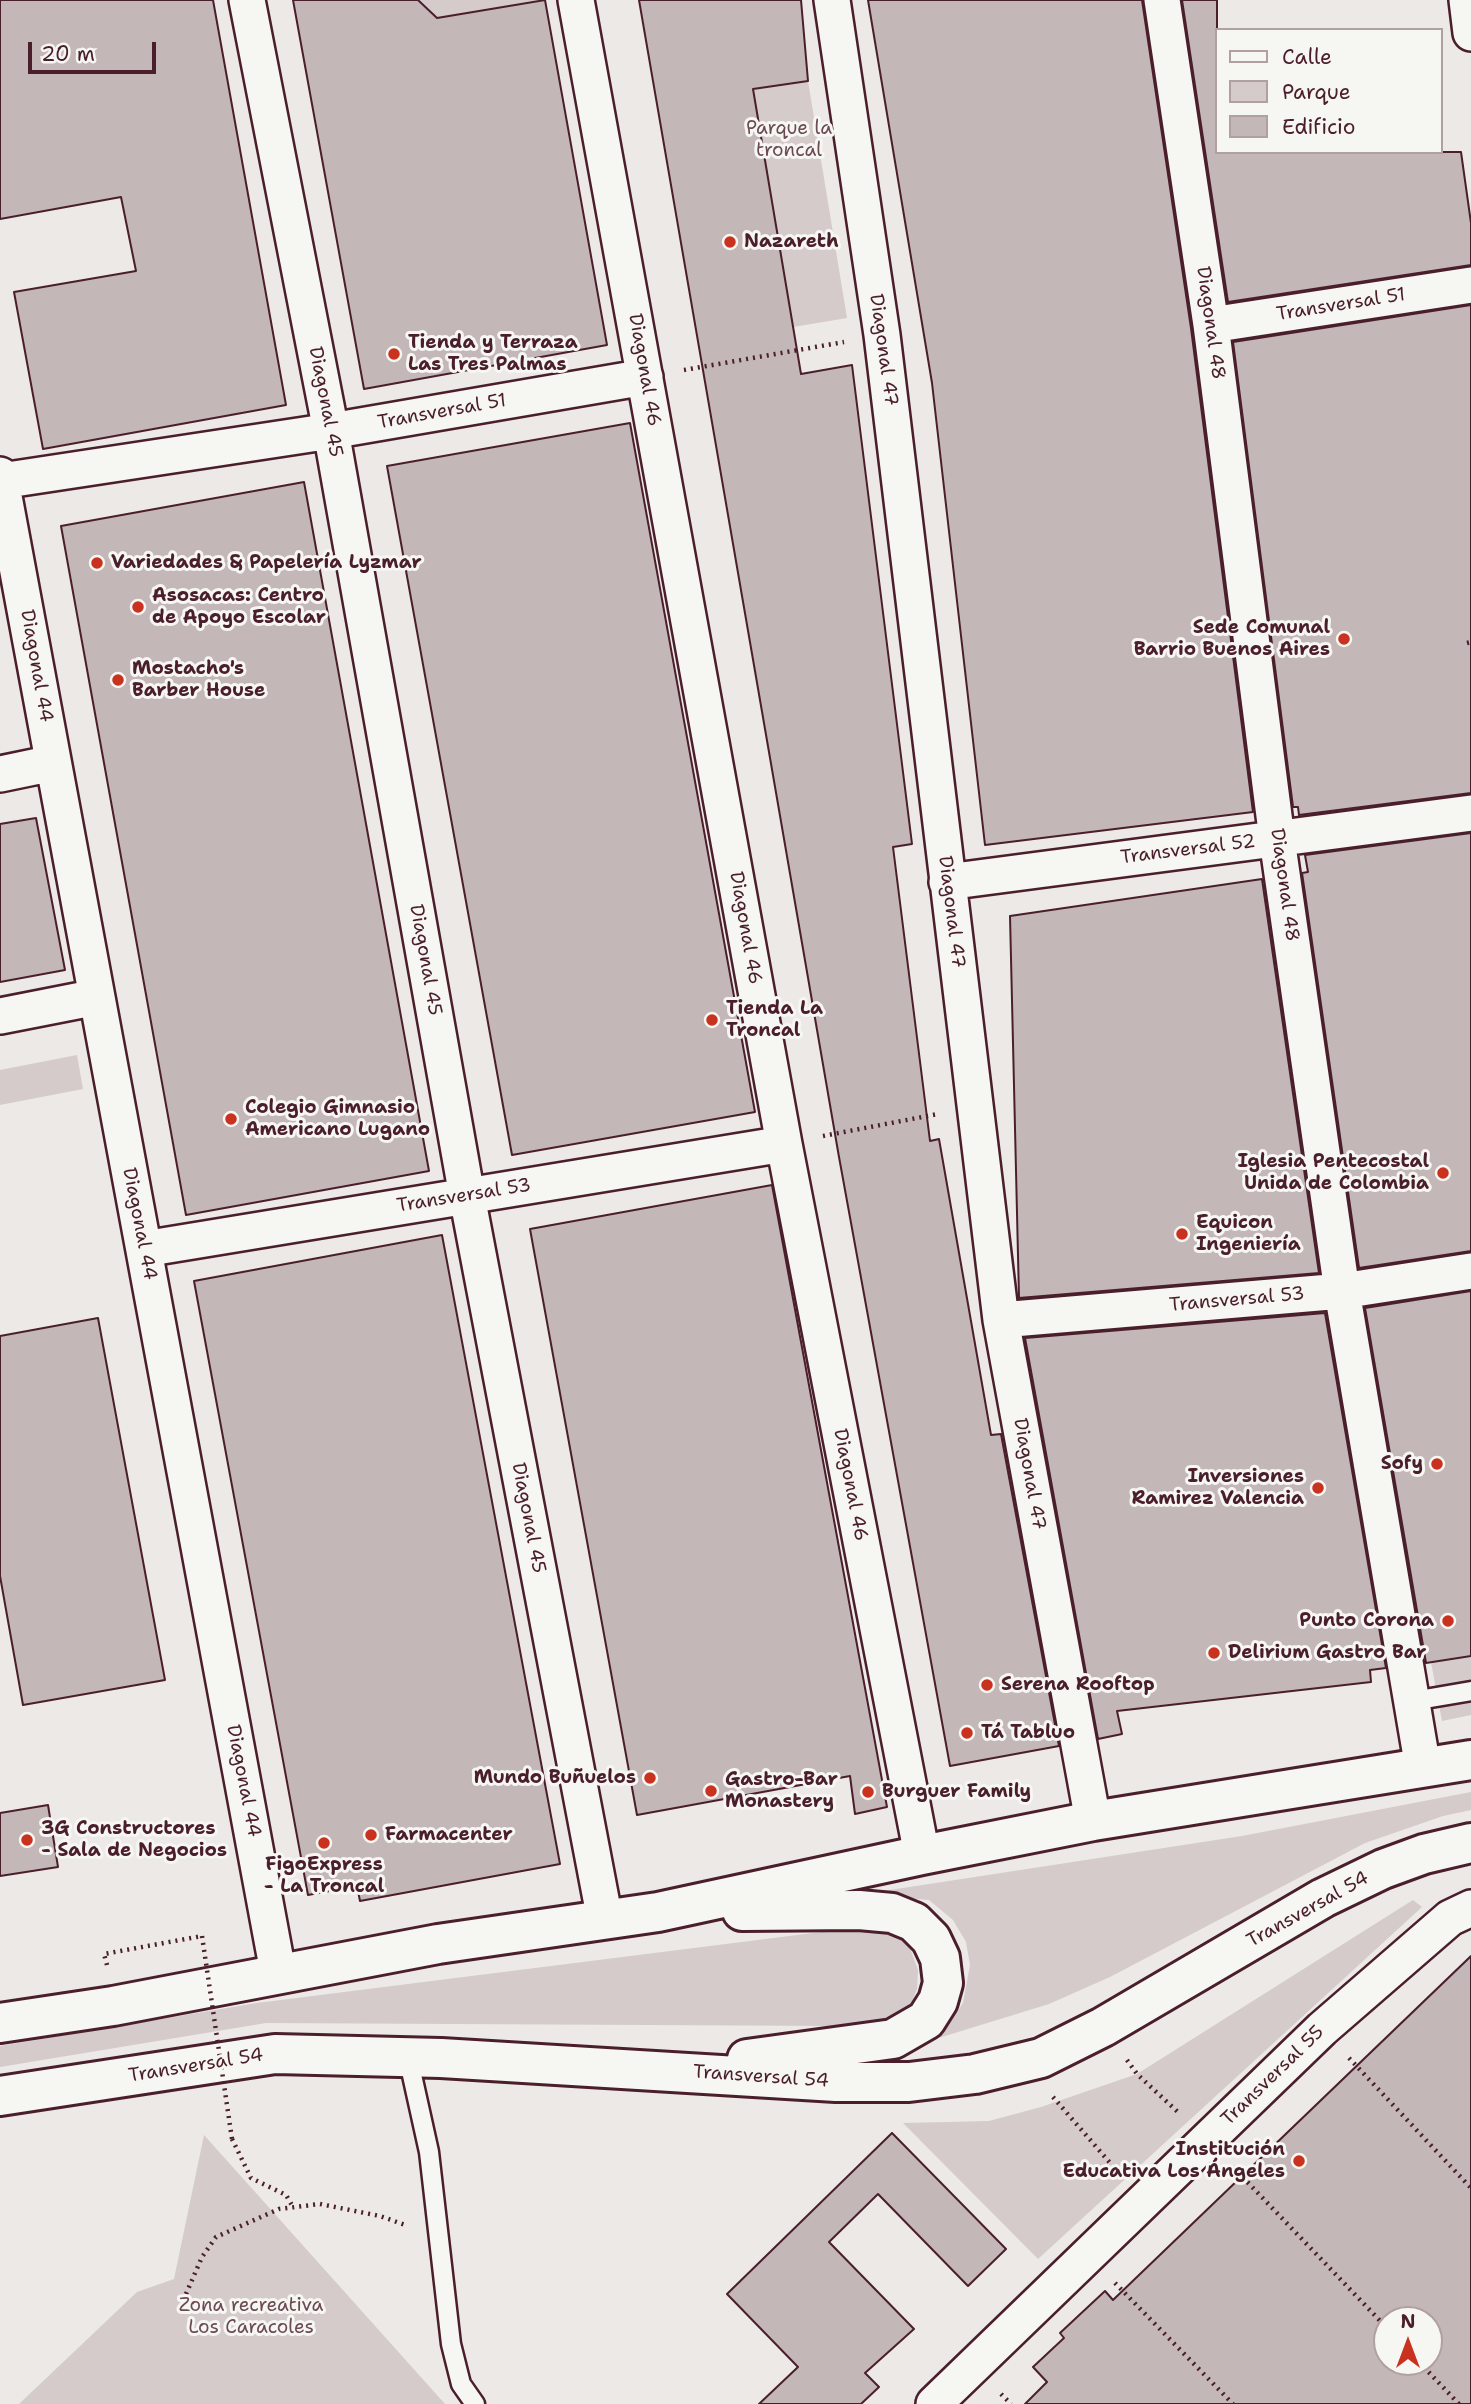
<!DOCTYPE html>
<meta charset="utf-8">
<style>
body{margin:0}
#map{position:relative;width:1471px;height:2404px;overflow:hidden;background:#ece9e6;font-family:"Shantell Sans",sans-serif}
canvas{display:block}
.legend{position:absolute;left:1215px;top:28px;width:228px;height:126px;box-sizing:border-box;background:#f6f6f2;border:2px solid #b1a0a2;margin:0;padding:9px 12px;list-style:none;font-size:21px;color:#4a1f2b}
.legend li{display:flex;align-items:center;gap:14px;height:35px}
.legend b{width:35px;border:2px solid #b1a0a2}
.north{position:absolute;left:1373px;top:2306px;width:70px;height:70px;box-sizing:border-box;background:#f6f6f2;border:2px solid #b1a0a2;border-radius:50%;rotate:0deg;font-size:19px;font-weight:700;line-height:28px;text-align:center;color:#4a1f2b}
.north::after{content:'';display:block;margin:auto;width:24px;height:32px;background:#c8321e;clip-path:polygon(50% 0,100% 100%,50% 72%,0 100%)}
.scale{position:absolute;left:28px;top:42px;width:128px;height:32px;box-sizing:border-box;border:4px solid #4a1f2b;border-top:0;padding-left:9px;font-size:21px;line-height:24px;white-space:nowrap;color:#4a1f2b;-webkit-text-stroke:5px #f6f6f2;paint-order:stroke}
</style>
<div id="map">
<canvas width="1471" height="2404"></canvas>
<ul class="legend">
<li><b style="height:9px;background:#f6f6f2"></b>Calle</li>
<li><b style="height:19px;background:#d4cbca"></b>Parque</li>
<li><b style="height:19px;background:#c4b7b7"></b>Edificio</li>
</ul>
<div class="north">N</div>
<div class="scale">20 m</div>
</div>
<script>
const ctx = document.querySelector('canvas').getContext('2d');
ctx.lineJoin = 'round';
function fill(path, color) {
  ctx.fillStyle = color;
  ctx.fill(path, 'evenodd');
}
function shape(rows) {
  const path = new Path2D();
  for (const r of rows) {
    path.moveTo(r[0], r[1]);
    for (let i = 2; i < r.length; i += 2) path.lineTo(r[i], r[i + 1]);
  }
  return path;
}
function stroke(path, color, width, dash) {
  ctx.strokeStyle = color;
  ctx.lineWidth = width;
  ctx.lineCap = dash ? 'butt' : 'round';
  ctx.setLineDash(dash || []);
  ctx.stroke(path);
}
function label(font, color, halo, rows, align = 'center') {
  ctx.font = font + ' "Shantell Sans",sans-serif';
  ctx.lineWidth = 6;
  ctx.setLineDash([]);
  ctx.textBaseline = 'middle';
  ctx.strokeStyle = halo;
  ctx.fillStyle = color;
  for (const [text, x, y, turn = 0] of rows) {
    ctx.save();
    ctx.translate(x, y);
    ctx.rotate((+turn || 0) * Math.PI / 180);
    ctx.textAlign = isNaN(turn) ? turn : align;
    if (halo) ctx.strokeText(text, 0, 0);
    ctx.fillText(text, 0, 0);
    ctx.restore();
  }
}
fill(shape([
 [418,0,540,0,422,21],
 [808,81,847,318,793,327,753,89],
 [77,1055,83,1089,0,1105,0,1070],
 [1471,1656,1471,1715,1442,1721,1431,1662],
 [1471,1792,1471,1810,1443,1816,1365,1843,1110,1977,1049,2004,919,2044,947,2027,963,2003,970,1965,966,1942,953,1920,929,1900,864,1894,1242,1836],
 [1413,1900,1422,1907,1038,2259,903,2123,989,2121,1041,2107,1137,2074],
 [855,1921,889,1927,908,1943,918,1970,917,1989,910,2006,889,2025,871,2031,838,2026,266,2023,0,2067,0,2046,257,2003,829,1931],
 [204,2135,445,2404,19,2404,137,2292,174,2279]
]), '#d4cbca');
const building = shape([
 [0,0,213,0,286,405,43,449,14,292,136,271,121,197,0,219,0,0],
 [293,0,418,0,437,18,545,0,607,345,364,389,293,0],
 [639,0,801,0,808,81,753,89,801,374,852,365,912,844,893,847,930,1141,939,1139,991,1435,1001,1434,1059,1746,950,1766,839,1157,639,0],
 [868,0,1142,0,1191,328,1253,812,985,845,932,383,868,0],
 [1182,0,1217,0,1217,152,1461,152,1471,223,1471,265,1228,302,1182,0],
 [1471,305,1471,793,1299,815,1298,807,1293,807,1233,342,1471,305],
 [630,423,755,1112,512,1155,387,466,630,423],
 [304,482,429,1171,186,1215,61,526,304,482],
 [36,818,65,970,0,982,0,824,36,818],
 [1471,833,1471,1251,1359,1268,1302,873,1308,872,1305,855,1471,833],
 [1262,879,1319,1273,1019,1298,1010,916,1262,879],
 [772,1185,887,1807,855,1814,850,1776,637,1815,530,1229,772,1185],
 [442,1235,560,1864,360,1901,357,1886,308,1895,194,1281,442,1235],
 [1471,1291,1471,1656,1426,1663,1365,1308,1471,1291],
 [1325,1313,1386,1668,1370,1670,1371,1682,1117,1711,1122,1734,1098,1739,1025,1338,1325,1313],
 [98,1318,165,1680,23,1705,0,1576,0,1336,98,1318],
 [48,1805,58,1867,0,1876,0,1813,48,1805],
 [1471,1956,1471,2404,1025,2404,1047,2382,1033,2367,1064,2338,1060,2333,1105,2291,1113,2300,1471,1956],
 [1387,2320,1429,2320,1429,2362,1387,2362,1387,2320],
 [892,2133,1006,2249,968,2286,878,2194,829,2242,914,2329,865,2373,879,2387,861,2404,759,2404,798,2367,727,2294,892,2133]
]);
fill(building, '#c4b7b7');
stroke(building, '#4a1f2b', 2);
const service = shape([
 [1413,1701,1471,1691],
 [408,2057,429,2152,451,2344,461,2384,475,2404]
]);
const minor = shape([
 [247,0,331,431,467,1196,605,1920],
 [576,0,784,1144,922,1855],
 [832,0,882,335,1001,1320,1093,1821],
 [1162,0,1211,325,1277,839,1342,1291,1423,1768],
 [1467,0,1471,33],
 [1211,325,1471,285],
 [0,475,278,1972],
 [1,481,331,431,645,377],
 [0,774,53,763],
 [947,882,1471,813],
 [0,1016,97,997],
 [144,1249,784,1144],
 [1001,1320,1342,1291,1471,1271],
 [934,2404,1322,2029,1450,1918,1471,1908]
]);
const primary = shape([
 [742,1911,859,1910,892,1913,914,1922,931,1939,940,1958,943,1983,938,2001,926,2020,893,2039,747,2059],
 [0,2023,113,2006,438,1944,658,1912,922,1855,1093,1821,1471,1760],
 [0,2096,275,2054,441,2058,836,2082,909,2082,975,2074,1041,2058,1103,2027,1323,1898,1383,1869,1424,1854,1471,1843]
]);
stroke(service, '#4a1f2b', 23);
stroke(minor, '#4a1f2b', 40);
stroke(primary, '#4a1f2b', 44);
stroke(shape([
 [684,370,844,342],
 [1467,643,1471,642],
 [823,1136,938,1114],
 [107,1965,104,1954,202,1936],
 [1349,2058,1471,2188],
 [1127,2060,1137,2074,1180,2114],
 [1053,2097,1118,2172],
 [232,2139,251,2178,286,2195,293,2207],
 [1233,2167,1387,2328],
 [1115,2283,1233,2404],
 [186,2294,202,2257,216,2237,279,2209,320,2204,380,2216,408,2226],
 [1419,2362,1459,2404],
 [1001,2394,1011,2404]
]), '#4a1f2b', 4.5, [2, 5]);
stroke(service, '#f6f6f2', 18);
stroke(minor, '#f6f6f2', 35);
stroke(primary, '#f6f6f2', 38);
stroke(shape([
 [202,1936,232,2139]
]), '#4a1f2b', 4.5, [2, 5]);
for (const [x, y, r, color] of [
 [730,242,7,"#c8321e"],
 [394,354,7,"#c8321e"],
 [97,563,7,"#c8321e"],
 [138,607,7,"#c8321e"],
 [1344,639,7,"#c8321e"],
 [118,680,7,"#c8321e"],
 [712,1020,7,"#c8321e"],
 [231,1119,7,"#c8321e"],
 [1443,1173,7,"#c8321e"],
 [1182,1234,7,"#c8321e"],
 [1437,1464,7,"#c8321e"],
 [1318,1488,7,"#c8321e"],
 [1448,1621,7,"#c8321e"],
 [1214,1653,7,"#c8321e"],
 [987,1685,7,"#c8321e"],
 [967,1733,7,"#c8321e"],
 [650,1778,7,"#c8321e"],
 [711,1791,7,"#c8321e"],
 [868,1792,7,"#c8321e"],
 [371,1835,7,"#c8321e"],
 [27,1840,7,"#c8321e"],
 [324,1843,7,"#c8321e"],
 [1299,2161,7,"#c8321e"]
]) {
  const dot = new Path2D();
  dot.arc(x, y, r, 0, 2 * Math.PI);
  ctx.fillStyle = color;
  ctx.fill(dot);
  stroke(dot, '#f6f6f2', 2.5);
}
label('19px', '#6c4a53', '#f6f6f2', [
 ["Parque la",789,129],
 ["troncal",789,151],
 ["Zona recreativa",251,2306],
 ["Los Caracoles",251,2328]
]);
label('bold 19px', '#4a1f2b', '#f6f6f2', [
 ["Nazareth",744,242],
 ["Tienda y Terraza",408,343],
 ["Las Tres Palmas",408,365],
 ["Variedades & Papelería Lyzmar",111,563],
 ["Asosacas: Centro",152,596],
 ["de Apoyo Escolar",152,618],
 ["Sede Comunal",1330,628,"right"],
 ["Barrio Buenos Aires",1330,650,"right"],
 ["Mostacho's",132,669],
 ["Barber House",132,691],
 ["Tienda La",726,1009],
 ["Troncal",726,1031],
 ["Colegio Gimnasio",245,1108],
 ["Americano Lugano",245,1130],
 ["Iglesia Pentecostal",1429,1162,"right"],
 ["Unida de Colombia",1429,1184,"right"],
 ["Equicon",1196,1223],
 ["Ingeniería",1196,1245],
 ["Sofy",1423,1464,"right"],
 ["Inversiones",1304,1477,"right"],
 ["Ramirez Valencia",1304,1499,"right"],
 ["Punto Corona",1434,1621,"right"],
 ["Delirium Gastro Bar",1228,1653],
 ["Serena Rooftop",1001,1685],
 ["Tá Tabluo",981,1733],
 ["Mundo Buñuelos",636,1778,"right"],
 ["Gastro-Bar",725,1780],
 ["Monastery",725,1802],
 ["Burguer Family",882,1792],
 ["3G Constructores",41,1829],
 ["- Sala de Negocios",41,1851],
 ["Farmacenter",385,1835],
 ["FigoExpress",324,1865,"center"],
 ["- La Troncal",324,1887,"center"],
 ["Institución",1285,2150,"right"],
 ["Educativa Los Ángeles",1285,2172,"right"]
], 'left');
label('19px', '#4a1f2b', '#f6f6f2', [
 ["Transversal 51",1341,305,-9],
 ["Diagonal 48",1210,323,82],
 ["Diagonal 47",883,350,82],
 ["Diagonal 46",644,370,80],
 ["Diagonal 45",325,402,79],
 ["Transversal 51",442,412,-10],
 ["Diagonal 44",36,666,80],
 ["Transversal 52",1188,850,-7],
 ["Diagonal 48",1284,885,82],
 ["Diagonal 47",951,912,83],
 ["Diagonal 46",745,928,80],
 ["Diagonal 45",425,960,80],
 ["Transversal 53",464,1196,-9],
 ["Diagonal 44",139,1224,79],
 ["Transversal 53",1237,1300,-5],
 ["Diagonal 47",1029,1474,80],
 ["Diagonal 46",850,1485,79],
 ["Diagonal 45",528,1518,79],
 ["Diagonal 44",243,1781,79],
 ["Transversal 54",1308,1910,-29],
 ["Transversal 54",196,2066,-9],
 ["Transversal 55",1273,2076,-44],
 ["Transversal 54",761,2077,4]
]);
</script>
